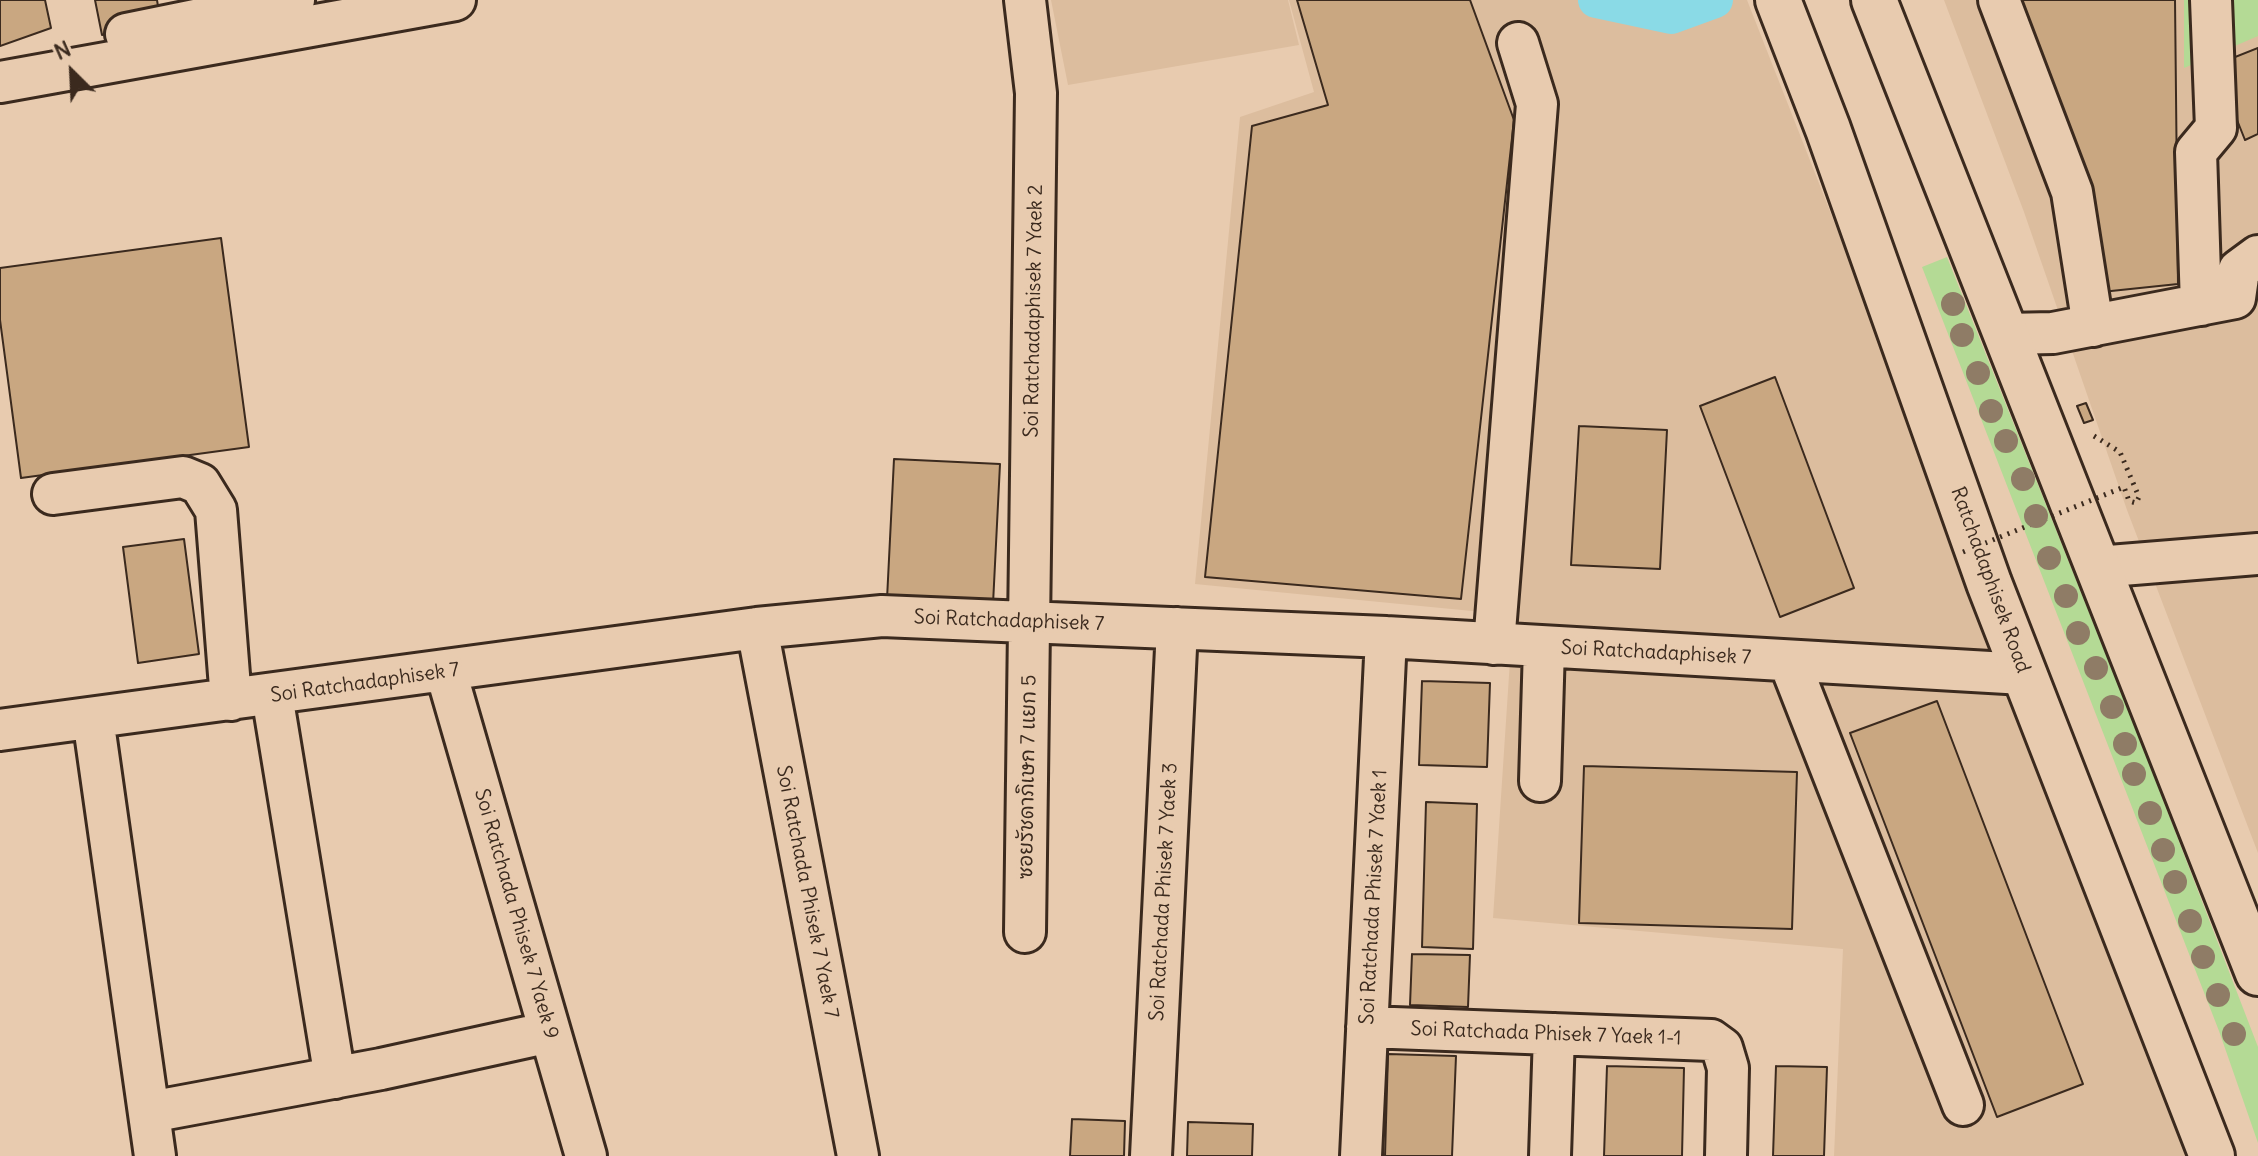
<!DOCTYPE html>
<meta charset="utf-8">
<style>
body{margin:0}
#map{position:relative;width:2258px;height:1156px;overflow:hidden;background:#e8cbaf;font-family:Delius,sans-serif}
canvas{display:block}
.north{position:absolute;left:32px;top:32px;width:80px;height:80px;-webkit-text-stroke:6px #e8cbaf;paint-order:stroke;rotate:336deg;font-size:22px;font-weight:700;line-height:32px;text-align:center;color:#3b2a1e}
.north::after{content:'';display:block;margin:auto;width:28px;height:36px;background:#3b2a1e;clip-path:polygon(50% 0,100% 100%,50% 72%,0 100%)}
</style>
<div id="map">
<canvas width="2258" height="1156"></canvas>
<div class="north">N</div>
</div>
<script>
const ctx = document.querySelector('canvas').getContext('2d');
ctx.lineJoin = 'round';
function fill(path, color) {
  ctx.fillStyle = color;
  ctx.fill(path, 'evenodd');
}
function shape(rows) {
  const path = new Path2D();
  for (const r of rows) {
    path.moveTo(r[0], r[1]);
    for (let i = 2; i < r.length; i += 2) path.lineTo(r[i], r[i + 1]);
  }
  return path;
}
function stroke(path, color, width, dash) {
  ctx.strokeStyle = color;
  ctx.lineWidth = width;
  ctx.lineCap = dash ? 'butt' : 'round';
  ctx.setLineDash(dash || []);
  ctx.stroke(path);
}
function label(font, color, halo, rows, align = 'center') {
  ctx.font = font + ' Delius,"Playpen Sans Thai",sans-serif';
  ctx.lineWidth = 8;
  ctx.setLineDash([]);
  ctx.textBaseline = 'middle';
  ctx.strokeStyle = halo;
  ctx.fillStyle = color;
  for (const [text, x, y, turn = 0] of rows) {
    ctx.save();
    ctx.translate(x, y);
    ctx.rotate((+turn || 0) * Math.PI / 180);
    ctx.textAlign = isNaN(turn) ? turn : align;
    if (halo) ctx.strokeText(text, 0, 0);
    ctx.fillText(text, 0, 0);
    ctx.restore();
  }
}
fill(shape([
 [1051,0,1288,0,1299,45,1068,85],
 [1289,0,1747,0,2201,1156,1834,1156,1843,949,1493,918,1513,615,1195,584,1240,117,1314,92],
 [1944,0,2258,0,2258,853,2127,510,2024,212]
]), '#dcbd9e');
fill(shape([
 [2184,0,2258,0,2258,36,2184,68],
 [1947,257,2140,740,2258,1047,2258,1143,2219,1031,1922,267]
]), '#b4da95');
stroke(shape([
 [1596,0,1671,16,1715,0]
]), '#8adae6', 36);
const building = shape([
 [0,0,45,0,51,28,0,46,0,0],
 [95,0,157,0,161,24,102,35,95,0],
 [1297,0,1470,0,1514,120,1461,599,1205,577,1252,126,1328,105,1297,0],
 [2018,0,2175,0,2178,284,2092,293,2018,0],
 [2258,48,2258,134,2245,140,2215,65,2258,48],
 [221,238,249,447,21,478,0,320,0,268,221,238],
 [1775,377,1854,588,1780,617,1700,406,1775,377],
 [2086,403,2093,420,2084,423,2077,406,2086,403],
 [1579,426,1667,430,1660,569,1571,565,1579,426],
 [894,459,1000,464,993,604,887,599,894,459],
 [184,539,199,654,138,663,123,547,184,539],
 [1422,681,1490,683,1487,767,1419,765,1422,681],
 [1937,701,2083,1084,1997,1117,1850,733,1937,701],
 [1584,766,1797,772,1792,929,1579,923,1584,766],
 [1426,802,1477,804,1473,949,1422,947,1426,802],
 [1412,954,1470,955,1468,1007,1410,1005,1412,954],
 [1388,1054,1456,1056,1452,1156,1385,1156,1388,1054],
 [1607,1066,1684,1068,1682,1156,1604,1156,1607,1066],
 [1776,1066,1827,1067,1824,1156,1773,1156,1776,1066],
 [1072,1119,1125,1121,1124,1156,1070,1156,1072,1119],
 [1188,1122,1253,1124,1252,1156,1187,1156,1188,1122]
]);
fill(building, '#c9a781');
stroke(building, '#3b2a1e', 2);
const minor = shape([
 [1999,0,2072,192,2093,326],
 [126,34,294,0],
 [0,82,455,0],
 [2201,305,2196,152,2216,128,2211,0],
 [2006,334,2053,333,2235,298,2239,270,2258,256],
 [53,494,183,477,200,484,216,510,231,700],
 [2097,567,2258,554],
 [757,628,858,1156],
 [1494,644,1537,104,1518,43],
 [1789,661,1963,1105],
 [446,672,586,1156],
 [272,695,335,1078],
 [93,718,155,1156],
 [0,730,757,628,882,616,1386,637,2024,674],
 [1540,781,1544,647],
 [1025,932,1036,93,1025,0],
 [1367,1027,1711,1040,1722,1048,1728,1068,1726,1156],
 [150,1112,381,1069,550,1032],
 [1151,1156,1177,628],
 [1361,1156,1386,637],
 [1550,1156,1554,1034]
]);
const major = shape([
 [1778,0,1828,129,1989,583,2212,1156],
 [1874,0,2258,973]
]);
stroke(minor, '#3b2a1e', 46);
stroke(major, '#3b2a1e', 50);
stroke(shape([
 [2094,436,2120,452,2139,497,2136,503,2129,501,2124,487]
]), '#3b2a1e', 5, [2, 6]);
stroke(minor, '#e8cbaf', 40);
stroke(major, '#e8cbaf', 44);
stroke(shape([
 [1963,552,2124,487]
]), '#3b2a1e', 5, [2, 6]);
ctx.fillStyle = '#8f7c66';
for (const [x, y] of [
 [1953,304],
 [1962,335],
 [1978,373],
 [1991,411],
 [2006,441],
 [2023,479],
 [2036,516],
 [2049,558],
 [2066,596],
 [2078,633],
 [2096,668],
 [2112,707],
 [2125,744],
 [2134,774],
 [2150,813],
 [2163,850],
 [2175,882],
 [2190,921],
 [2203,957],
 [2218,995],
 [2234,1034]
]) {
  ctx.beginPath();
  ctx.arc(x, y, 12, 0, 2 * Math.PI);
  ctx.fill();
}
label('20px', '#3b2a1e', '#e8cbaf', [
 ["Soi Ratchadaphisek 7 Yaek 2",1034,311,-89],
 ["Ratchadaphisek Road",1990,580,70],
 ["Soi Ratchadaphisek 7",1009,621,2],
 ["Soi Ratchadaphisek 7",1656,653,3],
 ["Soi Ratchadaphisek 7",365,683,-8],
 ["ซอยรัชดาภิเษก 7 แยก 5",1028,777,-89],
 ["Soi Ratchada Phisek 7 Yaek 7",807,892,79],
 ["Soi Ratchada Phisek 7 Yaek 3",1164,892,-87],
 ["Soi Ratchada Phisek 7 Yaek 1",1374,897,-87],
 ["Soi Ratchada Phisek 7 Yaek 9",516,914,74],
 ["Soi Ratchada Phisek 7 Yaek 1-1",1546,1034,2]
]);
</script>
